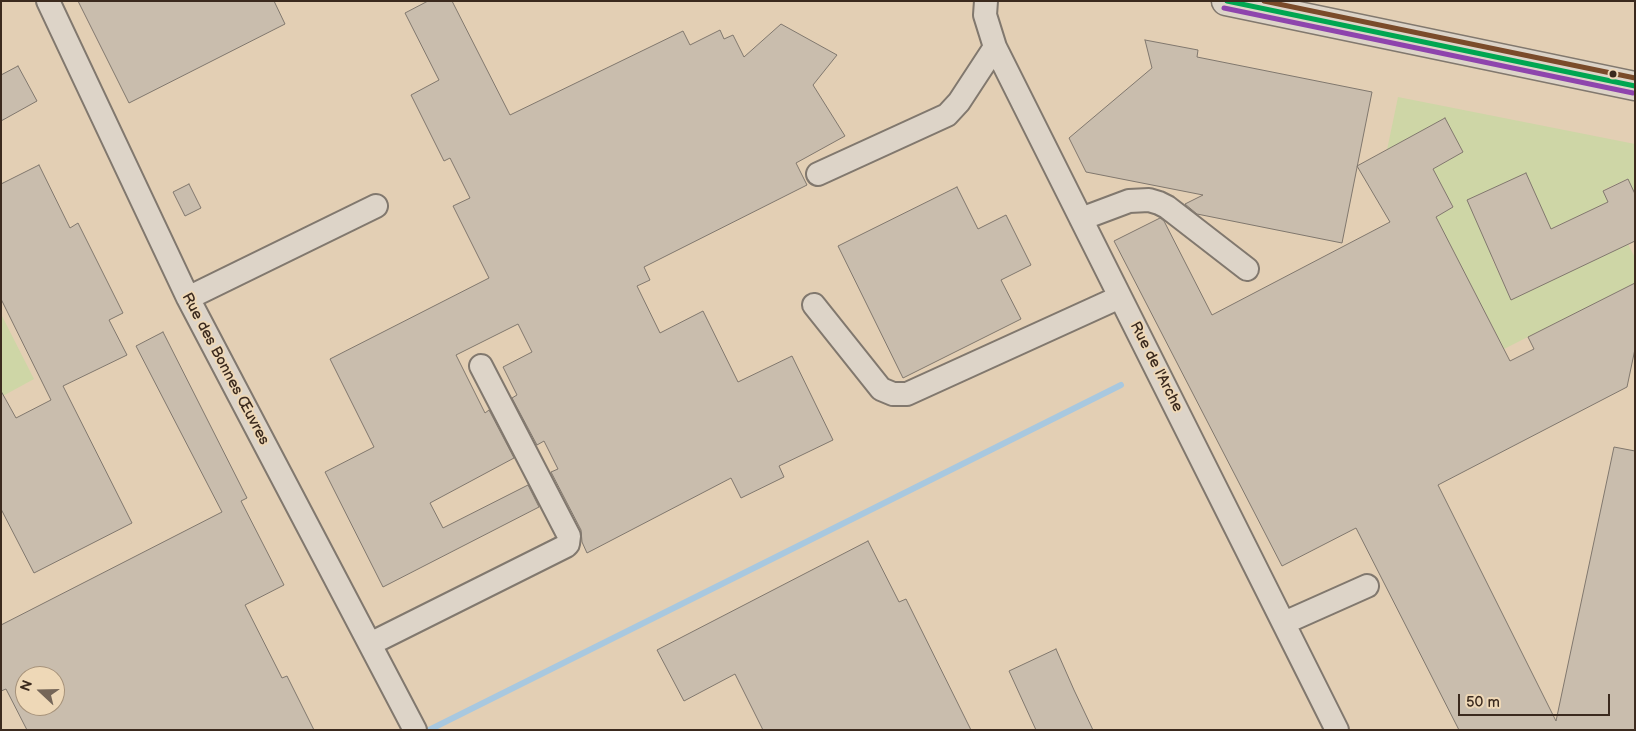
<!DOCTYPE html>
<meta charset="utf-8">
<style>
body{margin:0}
#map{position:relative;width:1636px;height:731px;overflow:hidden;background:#e1d5c4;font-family:"Balsamiq Sans",sans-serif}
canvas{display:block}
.frame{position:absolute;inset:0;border:2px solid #3b2a1e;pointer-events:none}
.north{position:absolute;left:15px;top:666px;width:50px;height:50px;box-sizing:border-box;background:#eed8b7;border:1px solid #a6927a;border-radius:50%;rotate:291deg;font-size:14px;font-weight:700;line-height:20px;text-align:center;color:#3b2a1e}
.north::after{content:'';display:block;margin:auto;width:18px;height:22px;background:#756658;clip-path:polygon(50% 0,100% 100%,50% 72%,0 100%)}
.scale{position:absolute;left:1458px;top:694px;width:152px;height:22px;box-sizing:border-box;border:2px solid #3b2a1e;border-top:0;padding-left:6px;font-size:15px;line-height:18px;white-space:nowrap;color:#3b2a1e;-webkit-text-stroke:4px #eed8b7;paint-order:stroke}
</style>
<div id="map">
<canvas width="1636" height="731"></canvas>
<div class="frame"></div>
<div class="north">N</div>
<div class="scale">50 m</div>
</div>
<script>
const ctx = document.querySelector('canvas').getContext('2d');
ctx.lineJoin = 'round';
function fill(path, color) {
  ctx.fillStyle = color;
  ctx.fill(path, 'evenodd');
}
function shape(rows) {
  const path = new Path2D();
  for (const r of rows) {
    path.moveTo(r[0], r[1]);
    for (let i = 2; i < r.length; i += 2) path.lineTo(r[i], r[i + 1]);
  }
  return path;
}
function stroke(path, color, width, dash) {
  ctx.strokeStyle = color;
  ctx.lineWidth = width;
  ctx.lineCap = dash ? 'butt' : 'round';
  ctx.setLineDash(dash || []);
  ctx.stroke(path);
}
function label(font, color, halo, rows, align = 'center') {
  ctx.font = font + ' "Balsamiq Sans",sans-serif';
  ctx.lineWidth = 4;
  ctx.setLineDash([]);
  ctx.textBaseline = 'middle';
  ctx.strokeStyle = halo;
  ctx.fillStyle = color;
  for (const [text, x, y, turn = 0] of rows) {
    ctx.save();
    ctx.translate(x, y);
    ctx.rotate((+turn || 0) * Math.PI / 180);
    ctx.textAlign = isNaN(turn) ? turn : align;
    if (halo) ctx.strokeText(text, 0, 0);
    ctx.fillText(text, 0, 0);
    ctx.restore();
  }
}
fill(shape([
 [1,1,1635,1,1635,730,1,730],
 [25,676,55,676,55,706,25,706]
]), '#e3cfb4');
fill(shape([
 [1398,97,1635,144,1635,194,1627,179,1603,190,1608,202,1491,257,1511,299,1628,244,1635,258,1635,283,1504,349,1436,217,1453,207,1433,169,1463,152,1445,118,1387,150],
 [1,314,34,379,1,397]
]), '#ced6a6');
stroke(shape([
 [429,730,1121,385]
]), '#a8c8df', 6);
const building = shape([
 [78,1,274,1,285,24,129,103,78,1],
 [428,1,452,1,510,115,683,31,690,45,720,30,724,39,733,35,744,57,781,24,837,55,813,85,845,136,796,163,807,185,644,267,650,280,637,286,660,333,703,311,738,382,792,356,833,440,779,466,784,477,741,498,731,478,587,553,582,542,581,530,551,472,558,469,544,441,537,445,512,398,517,395,503,367,532,352,518,324,456,355,485,413,489,410,514,458,430,503,443,528,528,485,539,507,383,587,325,472,374,447,330,359,489,278,453,206,470,198,450,158,444,161,411,95,439,80,405,13,428,1],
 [1145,40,1198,50,1197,57,1372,92,1342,243,1197,214,1185,204,1203,195,1086,172,1069,138,1152,68,1145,40],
 [18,66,37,101,1,121,1,75,18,66],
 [1445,118,1463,152,1433,169,1453,207,1436,217,1510,361,1534,349,1528,337,1635,283,1635,349,1627,387,1438,485,1556,721,1614,447,1635,451,1635,730,1459,730,1356,528,1282,566,1114,241,1160,218,1164,221,1212,315,1390,222,1357,166,1445,118],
 [39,165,70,228,78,223,123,313,109,320,127,355,63,386,132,523,34,573,1,509,1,391,16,418,51,400,1,299,1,184,39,165],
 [1526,173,1551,229,1608,202,1603,191,1628,179,1635,194,1635,241,1511,300,1467,200,1526,173],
 [189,184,201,208,185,216,173,192,189,184],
 [957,187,978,229,1006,215,1031,265,1001,280,1021,319,903,378,838,246,957,187],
 [163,332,247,498,241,501,284,585,245,605,282,678,287,676,314,730,27,730,6,689,1,691,1,625,222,512,136,346,163,332],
 [25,676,55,676,55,706,25,706,25,676],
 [868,541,899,602,906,599,971,730,763,730,735,674,684,701,657,650,868,541],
 [1056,649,1074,690,1093,730,1036,730,1009,671,1056,649]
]);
fill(building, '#c9bdad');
stroke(building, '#81786e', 1);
const minor = shape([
 [48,1,188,298,415,730],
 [986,1,985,15,995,47,1337,730],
 [818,174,947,115,959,102,995,47],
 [1081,219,1129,201,1149,200,1159,203,1167,207,1247,269],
 [188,298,376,206],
 [814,305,881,389,893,394,907,394,1120,297],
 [1284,623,1367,586],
 [370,644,566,546,568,544,569,536,481,366]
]);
const major = shape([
 [1226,1,1635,86]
]);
stroke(minor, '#81786e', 26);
stroke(major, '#81786e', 31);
stroke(minor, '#ddd4c8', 22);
stroke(major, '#ddd4c8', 28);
stroke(shape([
 [1227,1,1635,86]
]), '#00a651', 5);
stroke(shape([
 [1224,8,1633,93]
]), '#8e44ad', 5);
stroke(shape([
 [1264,1,1635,78]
]), '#7a4b2a', 5);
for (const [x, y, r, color] of [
 [1613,74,4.5,"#3b2a1e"]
]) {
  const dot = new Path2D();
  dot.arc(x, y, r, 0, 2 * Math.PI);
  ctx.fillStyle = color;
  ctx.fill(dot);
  stroke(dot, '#eed8b7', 2);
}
label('15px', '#3b2a1e', '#eed8b7', [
 ["Rue de l'Arche",1156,367,63],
 ["Rue des Bonnes Œuvres",225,369,62]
]);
</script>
